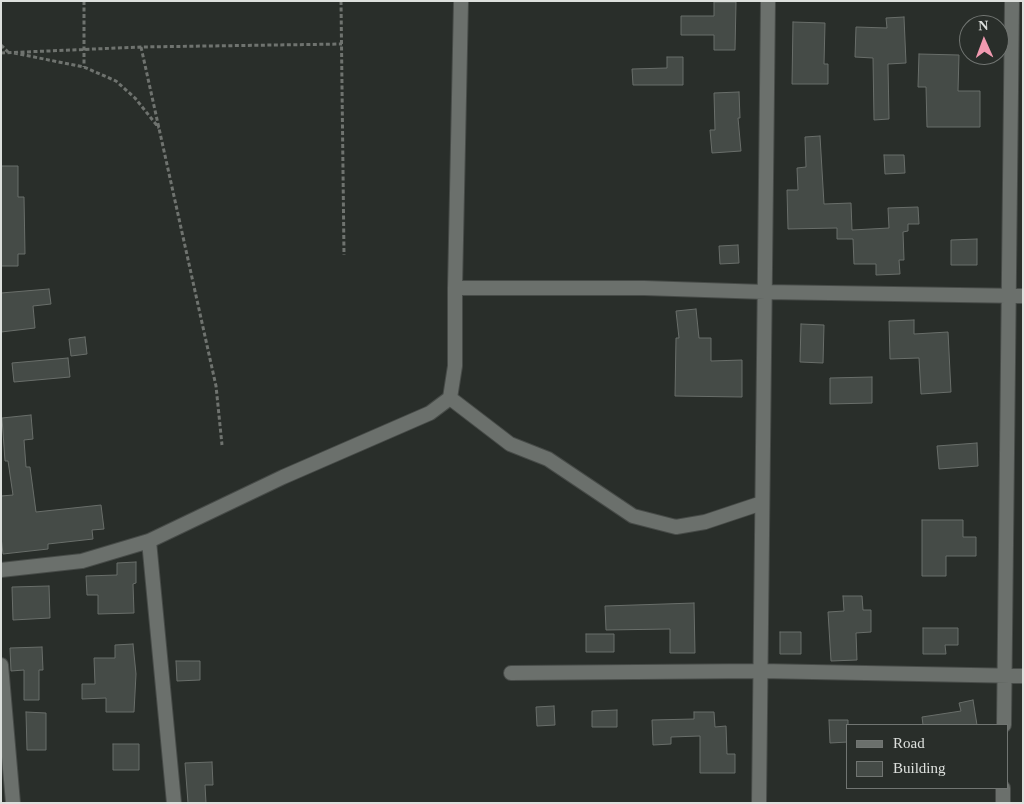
<!DOCTYPE html>
<style>
body{margin:0}
#map{position:relative;width:1024px;height:804px;overflow:hidden;background:#292e2a;font-family:"Times New Roman",serif}
canvas{display:block}
.frame{position:absolute;inset:0;border:2px solid #dde0dd;pointer-events:none}
.legend{position:absolute;left:846px;top:724px;width:162px;height:65px;box-sizing:border-box;background:#292e2a;border:1px solid #717572;margin:0;padding:6px 9px;list-style:none;font-size:15px;color:#dde0dd}
.legend li{display:flex;align-items:center;gap:10px;height:25px}
.legend b{width:25px;border:1px solid #717572}
.north{position:absolute;left:959px;top:15px;width:50px;height:50px;box-sizing:border-box;background:#292e2a;border:1px solid #717572;border-radius:50%;rotate:358deg;font-size:14px;font-weight:700;line-height:20px;text-align:center;color:#dde0dd}
.north::after{content:'';display:block;margin:auto;width:18px;height:22px;background:#f19ab0;clip-path:polygon(50% 0,100% 100%,50% 72%,0 100%)}
</style>
<div id="map">
<canvas width="1024" height="804"></canvas>
<div class="frame"></div>
<ul class="legend">
<li><b style="height:6px;background:#6b706c"></b>Road</li>
<li><b style="height:14px;background:#454b47"></b>Building</li>
</ul>
<div class="north">N</div>
</div>
<script>
const ctx = document.querySelector('canvas').getContext('2d');
ctx.lineJoin = 'round';
function fill(path, color) {
  ctx.fillStyle = color;
  ctx.fill(path, 'evenodd');
}
function shape(rows) {
  const path = new Path2D();
  for (const r of rows) {
    path.moveTo(r[0], r[1]);
    for (let i = 2; i < r.length; i += 2) path.lineTo(r[i], r[i + 1]);
  }
  return path;
}
function stroke(path, color, width, dash) {
  ctx.strokeStyle = color;
  ctx.lineWidth = width;
  ctx.lineCap = dash ? 'butt' : 'round';
  ctx.setLineDash(dash || []);
  ctx.stroke(path);
}
const building = shape([
 [714,2,736,2,735,50,714,50,714,35,681,35,681,16,714,16,714,2],
 [904,17,906,63,888,64,889,119,874,120,873,58,855,57,856,27,887,28,886,18,904,17],
 [793,22,825,23,824,64,828,64,828,84,792,84,793,22],
 [919,54,959,55,958,91,980,91,980,127,927,127,926,87,918,87,919,54],
 [667,57,683,57,683,85,633,85,632,69,667,68,667,57],
 [739,92,740,118,738,118,741,151,712,153,710,130,715,130,714,93,739,92],
 [820,136,824,204,851,203,852,230,889,228,888,208,918,207,919,224,908,224,908,231,903,232,904,260,899,260,900,274,876,275,876,264,854,264,853,239,837,239,837,228,788,229,787,190,798,190,797,168,806,167,805,137,820,136],
 [884,155,904,155,905,173,885,174,884,155],
 [1,166,18,166,18,197,24,197,25,254,18,254,18,266,1,266,1,166],
 [977,239,977,265,951,265,951,240,977,239],
 [738,245,739,263,720,264,719,246,738,245],
 [49,289,51,304,33,306,35,328,1,332,1,293,49,289],
 [696,309,699,338,711,338,711,361,742,360,742,397,675,396,676,338,679,338,676,311,696,309],
 [914,320,914,334,948,332,951,392,921,394,919,358,890,359,889,321,914,320],
 [801,324,824,325,823,363,800,362,801,324],
 [85,337,87,354,71,356,69,339,85,337],
 [68,358,70,377,14,382,12,363,68,358],
 [872,377,872,403,830,404,830,378,872,377],
 [31,415,33,439,24,440,26,467,30,467,36,512,101,505,104,529,92,530,93,539,48,544,48,549,3,554,1,537,1,496,13,495,8,461,5,461,2,418,31,415],
 [977,443,978,466,939,469,937,446,977,443],
 [922,520,963,520,963,537,976,537,976,556,946,556,946,576,922,576,922,520],
 [136,562,136,583,133,584,134,613,98,614,98,595,87,595,86,576,117,575,117,563,136,562],
 [49,586,50,618,13,620,12,587,49,586],
 [843,596,862,596,863,610,871,610,871,632,856,633,857,660,831,661,828,612,844,611,843,596],
 [694,603,695,653,670,653,670,629,606,630,605,606,694,603],
 [923,628,958,628,958,645,945,645,946,654,923,654,923,628],
 [780,632,801,632,801,654,780,654,780,632],
 [586,634,614,634,614,652,586,652,586,634],
 [133,644,136,674,134,712,106,712,106,698,82,699,82,684,95,684,94,658,115,658,115,645,133,644],
 [42,647,43,670,39,670,39,700,24,700,24,670,11,671,10,648,42,647],
 [176,661,200,661,200,680,177,681,176,661],
 [973,700,977,725,923,725,922,717,961,711,959,703,973,700],
 [554,706,555,725,537,726,536,707,554,706],
 [617,710,617,727,592,727,592,711,617,710],
 [26,712,46,713,46,750,27,750,26,712],
 [694,712,714,712,715,727,726,726,727,754,735,754,735,773,700,773,700,736,671,737,671,744,653,745,652,720,694,719,694,712],
 [829,720,848,720,848,742,830,743,829,720],
 [113,744,139,744,139,770,113,770,113,744],
 [212,762,213,785,205,785,206,803,188,803,185,763,212,762]
]);
fill(building, '#454b47');
stroke(building, '#696e6a', 1);
const street = shape([
 [455,288,644,288,765,292,1023,296],
 [450,398,455,366,455,288,461,1],
 [149,541,174,803],
 [1,570,82,561,149,541,283,477,430,413,450,398,510,444,548,459,633,516,676,527,705,522,762,503],
 [1,665,13,803],
 [511,673,760,671,1023,676],
 [1004,725,1012,1],
 [759,803,768,1],
 [1003,803,1003,788]
]);
stroke(street, '#474b48', 16);
stroke(shape([
 [84,1,84,67],
 [341,1,344,255],
 [1,45,8,52],
 [141,47,216,386,222,445],
 [1,53,141,47,342,44],
 [14,53,84,67,116,81,135,98,159,128]
]), '#6f736f', 3, [4, 2.5]);
stroke(street, '#6b706c', 14);
</script>
